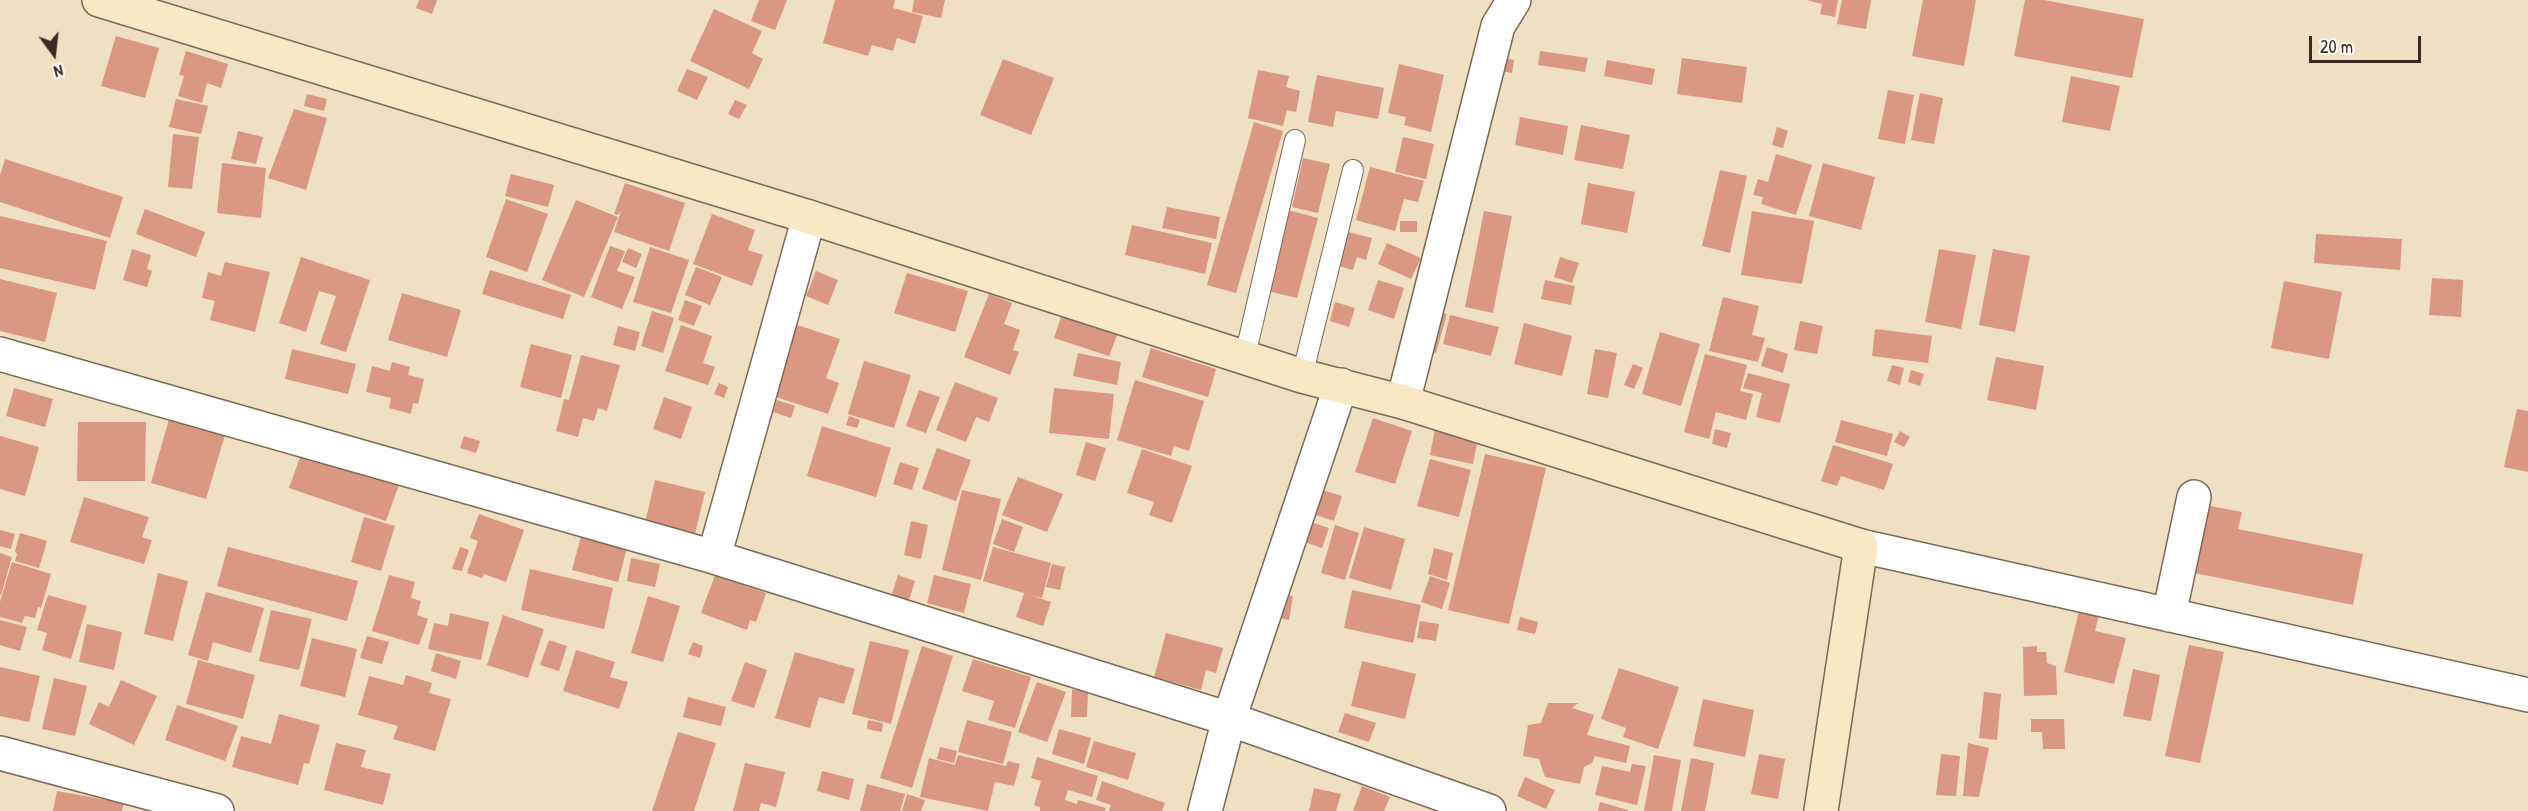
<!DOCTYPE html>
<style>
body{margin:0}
#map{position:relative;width:2528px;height:811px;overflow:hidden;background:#f0e0c2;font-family:"Patrick Hand",sans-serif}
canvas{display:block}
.north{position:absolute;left:24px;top:24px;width:60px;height:60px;-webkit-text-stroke:4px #fff;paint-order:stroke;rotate:165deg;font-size:16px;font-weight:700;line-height:24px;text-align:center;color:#3b2a1e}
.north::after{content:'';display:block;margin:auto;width:21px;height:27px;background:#3b2a1e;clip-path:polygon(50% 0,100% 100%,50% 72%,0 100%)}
.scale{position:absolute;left:2309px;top:36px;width:112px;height:27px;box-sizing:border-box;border:3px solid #3b2a1e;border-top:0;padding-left:8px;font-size:18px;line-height:21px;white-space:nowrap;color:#3b2a1e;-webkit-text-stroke:4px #fff;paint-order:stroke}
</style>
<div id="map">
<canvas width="2528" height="811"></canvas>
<div class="north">N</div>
<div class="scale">20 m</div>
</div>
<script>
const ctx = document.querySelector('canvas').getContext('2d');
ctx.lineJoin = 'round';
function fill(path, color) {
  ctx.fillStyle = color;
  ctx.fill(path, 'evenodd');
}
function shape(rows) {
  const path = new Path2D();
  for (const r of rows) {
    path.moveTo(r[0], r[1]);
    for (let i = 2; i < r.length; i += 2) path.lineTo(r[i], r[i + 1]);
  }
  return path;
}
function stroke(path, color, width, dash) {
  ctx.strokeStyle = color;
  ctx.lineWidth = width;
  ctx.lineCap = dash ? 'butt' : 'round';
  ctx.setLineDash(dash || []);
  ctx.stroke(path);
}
fill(shape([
 [419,0,437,0,432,14,416,8],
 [759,0,787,0,775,30,751,21],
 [835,0,895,0,893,8,923,16,915,44,897,38,893,51,872,45,868,56,823,43],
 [914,0,945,0,941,18,912,12],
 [1807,0,1838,0,1835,17,1820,14,1822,4],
 [1842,0,1871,0,1866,29,1837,24],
 [1923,0,1976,0,1964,66,1912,56],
 [2025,0,2044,0,2144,19,2132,78,2014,56],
 [714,9,762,31,752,53,763,59,749,89,690,61],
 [116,36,159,48,145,98,101,86],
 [186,51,228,64,221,88,207,83,202,103,178,96,184,76,179,75],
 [1540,51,1588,58,1585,72,1538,65],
 [1503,58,1514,60,1512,73,1501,71],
 [1682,58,1747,67,1742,103,1677,94],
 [1003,59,1054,78,1031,135,980,115],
 [1607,60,1655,69,1652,85,1604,76],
 [1399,64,1444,75,1431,132,1404,125,1406,117,1388,113],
 [687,69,708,77,697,100,677,91],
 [1258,70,1289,76,1286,87,1300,91,1296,112,1287,110,1283,126,1248,118],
 [1317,75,1384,88,1378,119,1336,111,1333,127,1308,122],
 [2071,76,2120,86,2110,131,2062,122],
 [1888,90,1914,95,1905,144,1878,139],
 [1920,93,1943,98,1934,144,1911,140],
 [307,94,327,99,324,111,304,106],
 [176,99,208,106,201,134,169,127],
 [735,100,747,105,739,119,728,114],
 [294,109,327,118,306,190,268,178],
 [1520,117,1568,126,1563,155,1515,145],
 [1254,122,1283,131,1236,293,1207,285],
 [1581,125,1630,135,1623,169,1574,160],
 [1777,127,1788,131,1783,148,1772,145],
 [238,131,263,137,256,164,231,159],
 [173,134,199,137,192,189,168,187],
 [1403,137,1434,144,1426,179,1395,172],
 [1776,154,1812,165,1796,215,1761,204,1763,197,1753,195,1758,179,1768,182],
 [1303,158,1330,164,1318,213,1292,207],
 [5,159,123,197,110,238,0,202,0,175],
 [222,163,266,168,261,218,217,213],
 [1823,163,1875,177,1861,230,1809,216],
 [1370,167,1424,181,1418,202,1404,199,1395,231,1356,220],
 [1720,170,1747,176,1730,253,1702,246],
 [511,174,554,185,548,207,505,196],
 [625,183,685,203,669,251,614,232,621,211,618,215,614,214],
 [1588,183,1635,192,1627,233,1581,224],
 [506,199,548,214,527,272,486,257],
 [576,200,618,217,584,297,542,280],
 [1167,207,1220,217,1216,239,1162,228],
 [145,209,205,232,196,257,136,234],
 [1288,210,1318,218,1297,298,1267,291],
 [1484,211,1512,216,1493,313,1465,307],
 [1752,211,1814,221,1802,284,1741,275],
 [712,214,755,230,748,250,763,255,752,286,693,264],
 [0,216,107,241,95,290,0,268],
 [1400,221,1417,221,1417,232,1400,232],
 [1132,225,1212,243,1205,274,1125,255],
 [1344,231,1372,238,1366,260,1357,257,1353,270,1335,265],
 [2316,234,2402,239,2400,270,2314,263],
 [1387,243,1421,258,1411,279,1378,264],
 [610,246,625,251,617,271,635,277,622,309,591,297],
 [650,247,689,260,671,313,633,302],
 [628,248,642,254,636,268,622,262],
 [132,249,151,255,147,269,152,271,147,287,123,280],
 [1939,249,1976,255,1961,329,1925,322],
 [1993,249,2030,256,2015,332,1979,325],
 [301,257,370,280,346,352,320,344,336,296,319,291,306,332,279,323],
 [1560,257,1579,263,1572,283,1554,277],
 [225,262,270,272,255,332,210,320,215,301,202,298,208,272,221,276],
 [696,267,722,277,710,305,685,295],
 [490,270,571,295,563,319,482,294],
 [816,271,838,280,828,305,806,296],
 [907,273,968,291,955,332,894,313],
 [2432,278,2463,280,2461,317,2429,315],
 [0,279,57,293,45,342,0,331],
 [1378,280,1404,288,1394,319,1368,310],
 [1545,280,1575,286,1571,305,1541,299],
 [2284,281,2342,292,2329,359,2271,348],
 [402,293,461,310,447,357,388,340],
 [989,294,1012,303,1004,324,1020,330,1013,350,1019,352,1010,375,964,357],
 [1723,297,1759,306,1752,335,1765,338,1758,362,1709,351],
 [685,300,702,306,694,326,678,320],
 [1335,302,1355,308,1349,327,1330,321],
 [1433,310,1447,314,1436,353,1422,349],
 [652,311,674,318,663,353,641,346],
 [1450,315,1499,327,1491,356,1443,344],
 [1061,317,1117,335,1109,356,1054,338],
 [1800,321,1823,326,1817,354,1794,350],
 [791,323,840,339,826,378,839,383,828,414,767,394],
 [1524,323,1572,336,1562,376,1514,364],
 [681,325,712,336,703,363,715,367,708,385,665,371],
 [618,326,640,332,635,351,613,345],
 [1875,329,1932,336,1928,363,1872,356],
 [1660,332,1700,344,1681,406,1642,394],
 [531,344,572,355,561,398,520,387],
 [1767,347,1788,354,1783,373,1761,366],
 [1151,348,1216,369,1208,397,1142,377],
 [292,349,356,364,348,394,285,379],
 [1595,349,1617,353,1608,398,1587,394],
 [1078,353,1121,362,1117,385,1073,376],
 [1705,354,1747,365,1740,391,1753,394,1746,420,1716,412,1709,439,1684,432],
 [581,355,620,365,607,411,598,408,594,421,583,418,578,437,556,431,564,399,569,400],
 [1996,357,2044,366,2036,410,1987,400],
 [864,361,911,375,894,428,848,414],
 [392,362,410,367,408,375,424,379,418,404,413,403,411,414,389,408,391,398,366,392,372,366,390,371],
 [1633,364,1643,368,1634,389,1624,385],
 [1892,365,1904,368,1900,385,1887,381],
 [1911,370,1924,374,1920,386,1908,382],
 [1748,373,1790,384,1780,423,1756,417,1762,393,1743,388],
 [1135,380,1204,401,1189,451,1174,446,1171,456,1117,440],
 [955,382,998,398,989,422,976,417,966,442,936,430],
 [719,383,728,387,724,398,714,394],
 [14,388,53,399,45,427,6,416],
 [1054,388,1114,394,1109,439,1049,433],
 [919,390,940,397,926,433,906,426],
 [664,397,692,407,681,439,653,429],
 [777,400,795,406,791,418,773,412],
 [2517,409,2528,411,2528,472,2504,467],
 [849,416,860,420,857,428,846,425],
 [1373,418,1412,431,1395,484,1355,472],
 [169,419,225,435,206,499,151,483],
 [1841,420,1893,434,1887,456,1835,442],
 [78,422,146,422,145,481,77,481],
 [822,426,891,448,876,497,807,476],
 [1435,429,1478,438,1473,464,1430,455],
 [1715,429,1731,433,1727,448,1712,444],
 [1900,431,1910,437,1904,447,1894,442],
 [0,436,39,447,25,496,0,489],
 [464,436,480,441,476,453,460,448],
 [1086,442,1106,448,1095,481,1076,475],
 [1833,445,1893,464,1884,490,1841,476,1837,486,1821,481],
 [304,446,401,479,386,521,289,488],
 [937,448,971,460,956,501,922,489],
 [1142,449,1192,466,1172,523,1149,515,1154,502,1127,493],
 [1485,454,1546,468,1509,624,1448,610],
 [1430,459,1471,470,1459,517,1417,506],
 [900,462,919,468,912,490,893,484],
 [1018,477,1063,494,1047,532,1002,515],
 [655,480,705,492,695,534,645,523],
 [1313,487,1342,496,1334,521,1306,512],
 [962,490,1001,499,981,580,942,570],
 [84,497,149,517,142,537,152,540,144,564,70,542],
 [2184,501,2242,512,2238,529,2363,554,2353,605,2170,568],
 [479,514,524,530,506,582,484,574,482,578,467,573,478,541,470,538],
 [364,517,395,526,381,571,351,562],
 [1002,519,1023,527,1014,552,993,544],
 [911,521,928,525,921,559,904,555],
 [1310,522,1329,528,1322,548,1304,542],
 [1335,525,1359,533,1345,580,1321,573],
 [1364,527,1405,539,1391,590,1349,578],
 [0,530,15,534,11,549,0,546],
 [20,533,47,541,39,568,15,561,17,554,15,551],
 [581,536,627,548,618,582,572,570],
 [228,547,358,581,347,621,217,586],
 [460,547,469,550,462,571,452,569],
 [993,547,1051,563,1042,598,1027,594,1051,602,1043,626,1016,617,1024,593,983,581],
 [1434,548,1453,553,1447,580,1428,574],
 [0,553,12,557,1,595,0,595],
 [631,558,660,564,655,587,627,581],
 [12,562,51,574,41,608,38,607,35,618,25,616,22,623,0,617,0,602],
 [1052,564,1065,567,1060,590,1046,587],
 [530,569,613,588,604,629,521,610],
 [158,573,188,581,173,641,144,634],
 [389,575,415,582,411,598,421,601,417,615,428,619,419,645,372,631],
 [715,575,766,593,756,622,750,620,747,630,701,613],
 [898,575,915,581,908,603,891,597],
 [934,575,971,584,964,613,927,603],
 [1430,576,1450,583,1442,609,1421,602],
 [1352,590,1421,605,1413,643,1344,628],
 [206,592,264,608,251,653,213,642,208,661,188,655],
 [1275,593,1293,596,1289,620,1271,616],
 [48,595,87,606,71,659,42,650,47,633,37,630],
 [648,596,680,606,663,662,631,653],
 [271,610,312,619,299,670,259,661],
 [2079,611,2099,615,2095,631,2126,638,2114,684,2064,672],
 [450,613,489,622,481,660,428,649,434,623,448,626],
 [503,615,544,629,528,678,487,665],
 [1520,617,1538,622,1535,634,1517,630],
 [0,620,27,627,20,651,0,645],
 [1420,621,1439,624,1436,641,1417,638],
 [87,624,122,632,114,670,79,662],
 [1166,633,1223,648,1216,673,1206,670,1201,690,1154,677],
 [367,636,389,642,382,664,360,658],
 [312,638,357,649,345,697,300,686],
 [549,640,567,646,559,671,540,665],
 [870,641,909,650,891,724,852,714],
 [693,642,703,646,700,658,688,654],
 [2189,645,2224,652,2200,763,2165,756],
 [922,646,953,656,912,788,880,778],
 [2037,646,2037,652,2046,652,2047,663,2056,666,2057,695,2024,696,2023,647],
 [576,650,615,662,610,677,628,682,619,709,563,691],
 [795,652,855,669,844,704,819,697,810,728,775,718],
 [436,653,461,661,456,679,431,671],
 [973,659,1031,677,1015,728,988,720,994,701,962,691],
 [198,660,255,675,243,719,186,704],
 [1362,661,1416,674,1405,719,1351,706],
 [745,662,767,670,754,708,731,701],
 [0,667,40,676,29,722,0,716],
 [1619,668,1679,687,1658,749,1623,737,1626,728,1601,719],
 [2133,669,2160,675,2151,721,2123,716],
 [406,675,432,683,429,693,451,699,435,751,393,739,398,726,358,715,369,676,403,685],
 [54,678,87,686,75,736,42,729],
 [121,680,157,696,134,745,89,724,99,702,109,707],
 [1037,682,1066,692,1047,742,1018,732],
 [1072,690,1088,691,1087,717,1071,717],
 [1984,692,2001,694,1997,740,1979,738],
 [688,697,726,707,721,726,683,717],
 [1703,699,1754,710,1745,757,1693,746],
 [1548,703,1578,703,1572,708,1594,715,1587,735,1630,746,1626,763,1595,756,1592,763,1584,767,1580,784,1545,777,1539,759,1523,756,1528,725,1541,723],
 [177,705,238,726,225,761,165,740],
 [1345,713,1376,723,1369,742,1338,732],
 [279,714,320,725,309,764,304,763,298,785,232,767,241,736,271,744],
 [2031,719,2064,719,2065,749,2043,749,2042,732,2031,732],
 [868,720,883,723,882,732,867,729],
 [967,720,1012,732,1003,764,958,752],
 [1059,729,1091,738,1084,764,1052,754],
 [678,732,716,743,694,811,652,811],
 [1094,741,1136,753,1128,780,1086,767],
 [336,743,366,750,361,767,391,774,383,805,324,790],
 [1968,743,1989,748,1979,797,1963,796],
 [940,747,957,751,954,763,937,759],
 [1759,754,1785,759,1778,799,1751,794],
 [1941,754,1960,756,1956,796,1936,795],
 [958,755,1006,766,1008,761,1020,764,1014,786,995,782,988,811,920,797,929,758,955,765],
 [1654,755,1681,760,1672,811,1644,811],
 [1037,757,1098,776,1092,797,1068,790,1065,800,1077,804,1078,800,1106,808,1105,811,1040,811,1040,807,1034,805,1041,781,1031,778],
 [1691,758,1714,763,1705,811,1681,811],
 [745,763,785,772,776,807,761,803,759,811,733,811],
 [1632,764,1646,766,1637,805,1595,795,1602,766,1630,772],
 [822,771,854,779,849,800,817,791],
 [1525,777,1555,790,1546,809,1517,796],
 [1102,781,1165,803,1162,811,1109,811,1111,805,1096,800],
 [867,784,905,794,900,811,860,811],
 [1362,786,1390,797,1384,811,1353,811],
 [1314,788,1341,794,1336,811,1309,811],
 [57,791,124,803,122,811,53,811],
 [907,794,925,800,921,811,902,811],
 [1600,802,1628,810,1628,811,1598,811]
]), '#da9782');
const lane = shape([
 [1245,356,1295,140],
 [1302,376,1353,170]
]);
const street = shape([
 [0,354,714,557,1229,719,1489,811],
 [1403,402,1498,26,1514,0],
 [1861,546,2528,695],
 [714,557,809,217],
 [2169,615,2194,497],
 [0,753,217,811],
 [1205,811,1229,719,1341,385]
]);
const secondary = shape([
 [99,0,809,217,1302,376,1403,402,1861,546,1821,811]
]);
stroke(lane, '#7a6a57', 22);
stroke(street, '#7a6a57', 36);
stroke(secondary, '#7a6a57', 36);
stroke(lane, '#fff', 20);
stroke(street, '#fff', 33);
stroke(secondary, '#f8e8c3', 33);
</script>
